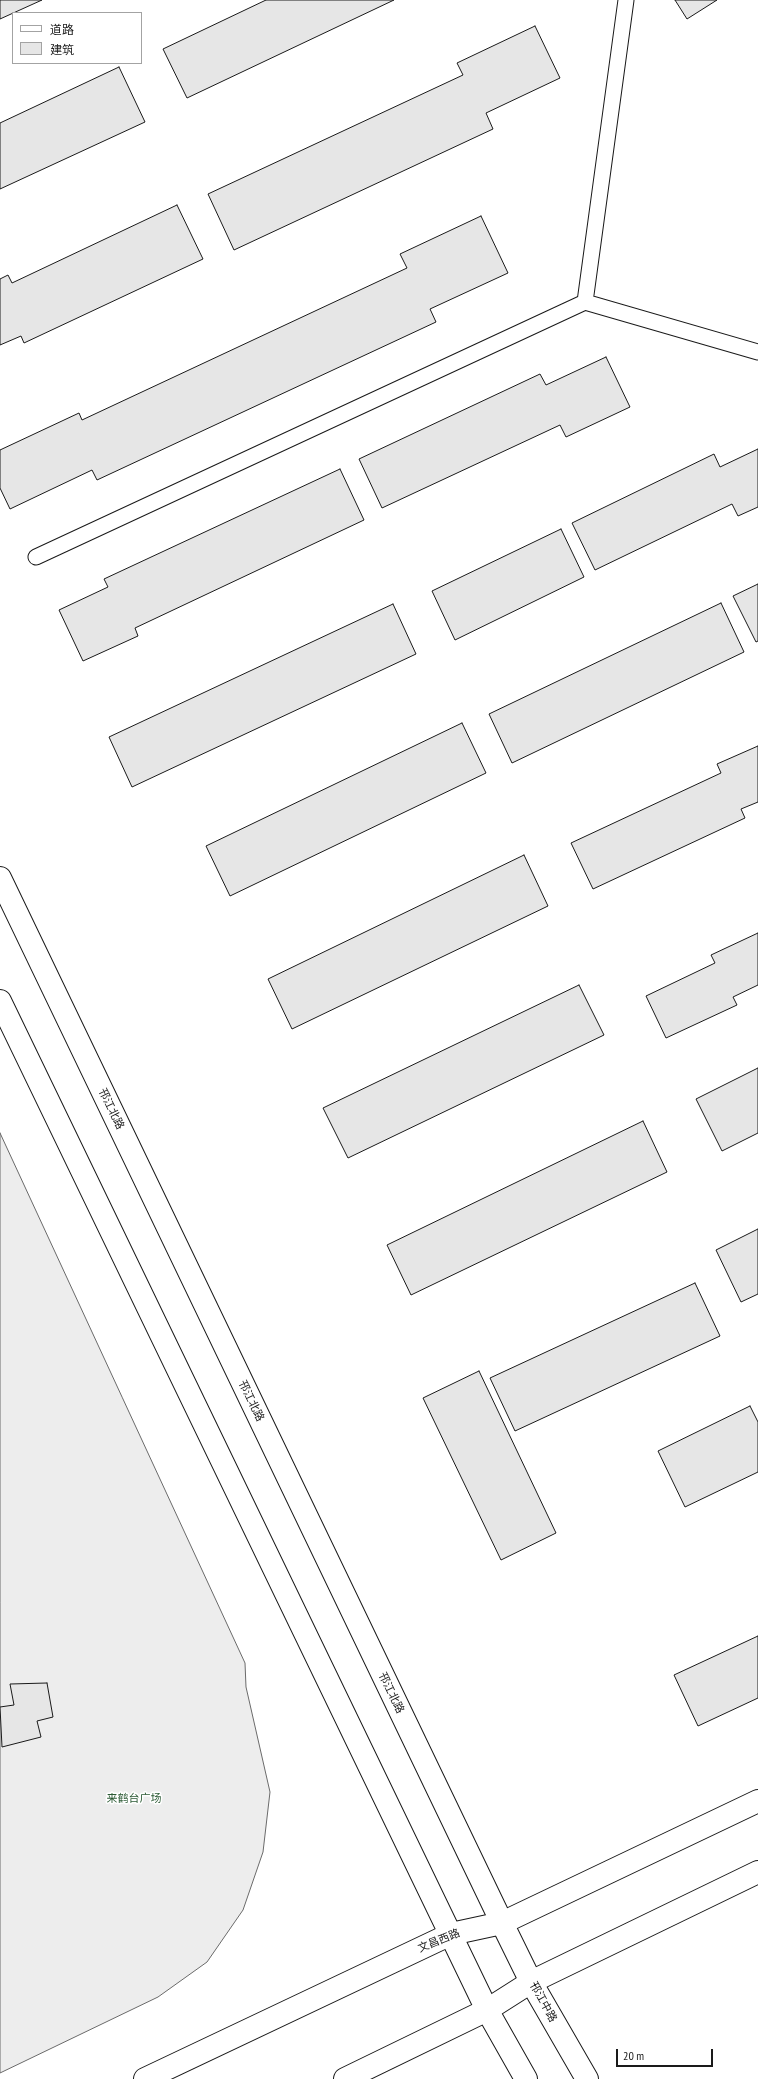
<!DOCTYPE html>
<meta charset="utf-8">
<style>
body{margin:0}
#map{position:relative;width:758px;height:2079px;overflow:hidden;background:#fff;font-family:"PT Sans Narrow","Noto Sans SC",sans-serif}
canvas{display:block}
.legend{position:absolute;left:12px;top:12px;width:130px;height:52px;box-sizing:border-box;background:#fff;border:1px solid #a3a3a3;margin:0;padding:5px 7px;list-style:none;font-size:12px;color:#1a1a1a}
.legend li{display:flex;align-items:center;gap:8px;height:20px}
.legend b{width:20px;border:1px solid #a3a3a3}
.scale{position:absolute;left:616px;top:2049px;width:97px;height:18px;box-sizing:border-box;border:2px solid #1a1a1a;border-top:0;padding-left:5px;font-size:12px;line-height:14px;white-space:nowrap;color:#1a1a1a;-webkit-text-stroke:3px #fff;paint-order:stroke}
</style>
<div id="map">
<canvas width="758" height="2079"></canvas>
<ul class="legend">
<li><b style="height:5px;background:#fff"></b>道路</li>
<li><b style="height:11px;background:#e6e6e6"></b>建筑</li>
</ul>
<div class="scale">20 m</div>
</div>
<script>
const ctx = document.querySelector('canvas').getContext('2d');
ctx.lineJoin = 'round';
function fill(path, color) {
  ctx.fillStyle = color;
  ctx.fill(path, 'evenodd');
}
function shape(rows) {
  const path = new Path2D();
  for (const r of rows) {
    path.moveTo(r[0], r[1]);
    for (let i = 2; i < r.length; i += 2) path.lineTo(r[i], r[i + 1]);
  }
  return path;
}
function stroke(path, color, width, dash) {
  ctx.strokeStyle = color;
  ctx.lineWidth = width;
  ctx.lineCap = dash ? 'butt' : 'round';
  ctx.setLineDash(dash || []);
  ctx.stroke(path);
}
function label(font, color, halo, rows, align = 'center') {
  ctx.font = font + ' "PT Sans Narrow","Noto Sans SC",sans-serif';
  ctx.lineWidth = 3;
  ctx.setLineDash([]);
  ctx.textBaseline = 'middle';
  ctx.strokeStyle = halo;
  ctx.fillStyle = color;
  for (const [text, x, y, turn = 0] of rows) {
    ctx.save();
    ctx.translate(x, y);
    ctx.rotate((+turn || 0) * Math.PI / 180);
    ctx.textAlign = isNaN(turn) ? turn : align;
    if (halo) ctx.strokeText(text, 0, 0);
    ctx.fillText(text, 0, 0);
    ctx.restore();
  }
}
const built = shape([
 [0,1133,245,1663,246,1687,270,1792,263,1852,243,1910,207,1962,158,1997,0,2073,0,1133]
]);
fill(built, '#ededed');
stroke(built, '#6a6a6a', 1);
const building = shape([
 [0,0,42,0,0,19,0,0],
 [266,0,394,0,187,98,163,49,266,0],
 [675,0,717,0,687,19,675,0],
 [535,26,560,78,486,113,493,129,234,250,208,194,463,75,457,63,535,26],
 [119,67,145,122,0,189,0,123,119,67],
 [177,205,203,259,24,343,21,336,0,345,0,279,8,275,12,283,177,205],
 [481,216,508,273,430,309,436,322,97,480,92,470,10,509,0,488,0,450,79,413,82,420,407,268,400,254,481,216],
 [606,357,630,407,566,437,560,425,382,508,359,459,540,374,546,385,606,357],
 [758,449,758,507,738,516,732,504,595,570,572,523,714,454,720,467,758,449],
 [340,469,364,520,135,628,138,636,83,661,59,610,108,587,104,579,340,469],
 [561,529,584,577,455,640,432,591,561,529],
 [758,584,758,641,756,642,733,596,758,584],
 [721,603,744,652,512,763,489,714,721,603],
 [393,604,416,654,132,787,109,737,393,604],
 [462,723,486,773,230,896,206,846,462,723],
 [758,746,758,802,741,809,745,818,593,889,571,843,721,773,717,764,758,746],
 [524,855,548,906,292,1029,268,979,524,855],
 [758,933,758,985,733,997,737,1005,666,1038,646,996,715,963,711,955,758,933],
 [579,985,604,1035,348,1158,323,1108,579,985],
 [758,1068,758,1133,722,1151,696,1099,758,1068],
 [643,1121,667,1172,411,1295,387,1245,643,1121],
 [758,1229,758,1294,741,1302,716,1250,758,1229],
 [695,1283,720,1336,515,1431,490,1378,695,1283],
 [479,1371,556,1533,501,1560,423,1398,479,1371],
 [750,1406,758,1422,758,1472,685,1507,658,1451,750,1406],
 [758,1636,758,1698,698,1726,674,1675,758,1636],
 [47,1683,53,1717,37,1721,41,1737,2,1747,0,1707,14,1705,10,1684,47,1683]
]);
fill(building, '#e6e6e6');
stroke(building, '#1a1a1a', 1);
const service = shape([
 [626,0,585,302,758,352],
 [36,557,585,302]
]);
const secondary = shape([
 [0,878,502,1923,531,1982,587,2079],
 [0,1001,487,2010,526,2079]
]);
const primary = shape([
 [145,2079,451,1934,502,1923,758,1801],
 [345,2079,487,2010,531,1982,758,1872]
]);
stroke(service, '#1a1a1a', 17);
stroke(secondary, '#1a1a1a', 24);
stroke(primary, '#1a1a1a', 24);
stroke(service, '#fff', 15);
stroke(secondary, '#fff', 22);
stroke(primary, '#fff', 22);
label('11px', '#1a1a1a', '#fff', [
 ["邗江北路",111,1109,64],
 ["邗江北路",251,1401,64],
 ["邗江北路",391,1693,64],
 ["文昌西路",439,1941,-22],
 ["邗江中路",543,2002,61]
]);
label('11px', '#2b5a34', '#fff', [
 ["来鹤台广场",134,1799]
]);
</script>
